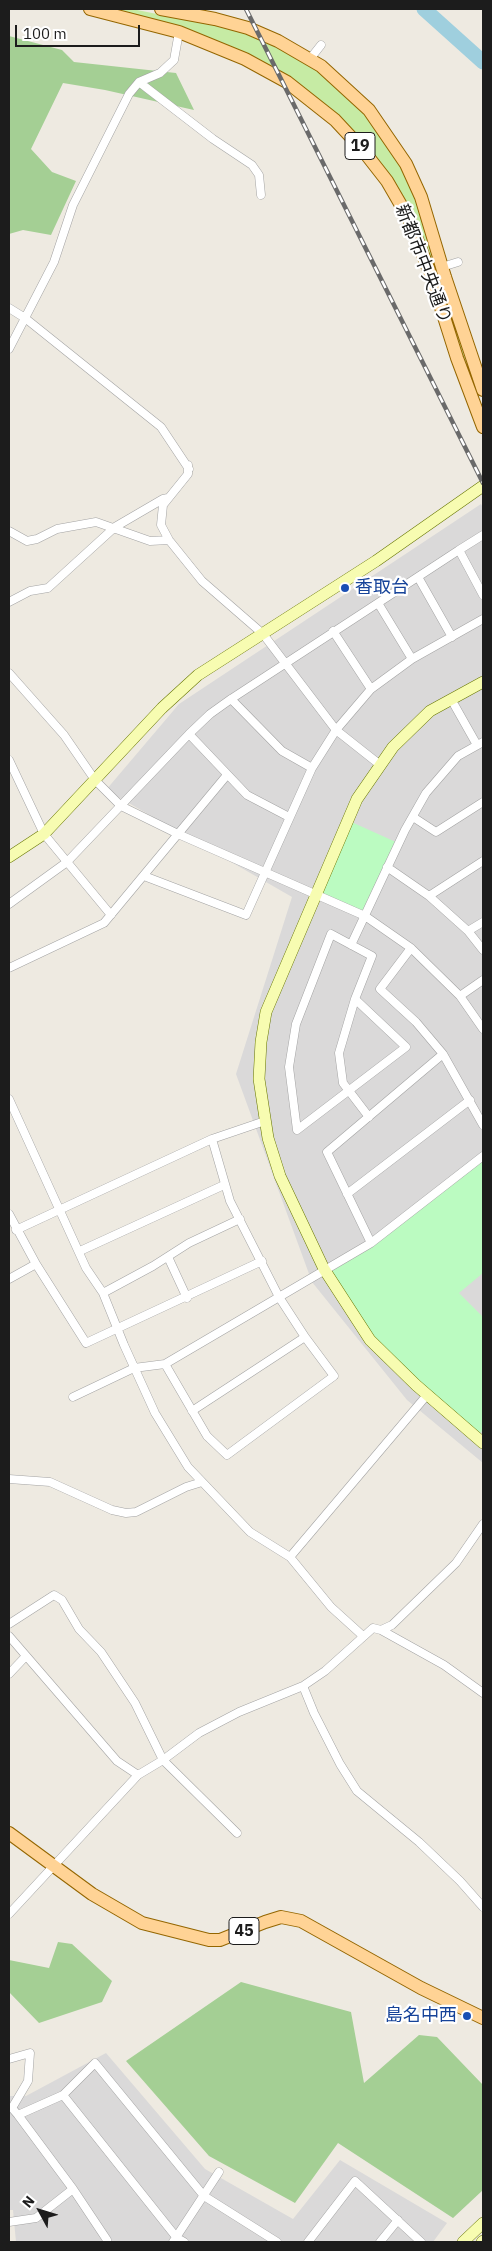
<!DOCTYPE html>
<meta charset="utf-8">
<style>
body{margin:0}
#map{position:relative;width:492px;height:2251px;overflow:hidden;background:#eeeae1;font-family:"IBM Plex Sans",sans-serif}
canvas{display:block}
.frame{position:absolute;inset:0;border:10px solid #1c1c1c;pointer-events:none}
.north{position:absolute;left:15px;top:2186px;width:50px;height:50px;-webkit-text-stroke:4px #fff;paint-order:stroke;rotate:309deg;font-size:14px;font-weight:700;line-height:20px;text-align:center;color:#1c1c1c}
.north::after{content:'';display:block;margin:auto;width:18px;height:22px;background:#1c1c1c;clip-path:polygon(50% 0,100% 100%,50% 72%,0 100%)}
.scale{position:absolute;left:15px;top:25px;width:125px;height:22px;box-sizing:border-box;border:2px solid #1c1c1c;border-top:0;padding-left:6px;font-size:15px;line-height:18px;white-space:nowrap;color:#1c1c1c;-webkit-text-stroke:4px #fff;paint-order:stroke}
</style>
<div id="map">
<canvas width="492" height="2251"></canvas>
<div class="frame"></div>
<div class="north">N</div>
<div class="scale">100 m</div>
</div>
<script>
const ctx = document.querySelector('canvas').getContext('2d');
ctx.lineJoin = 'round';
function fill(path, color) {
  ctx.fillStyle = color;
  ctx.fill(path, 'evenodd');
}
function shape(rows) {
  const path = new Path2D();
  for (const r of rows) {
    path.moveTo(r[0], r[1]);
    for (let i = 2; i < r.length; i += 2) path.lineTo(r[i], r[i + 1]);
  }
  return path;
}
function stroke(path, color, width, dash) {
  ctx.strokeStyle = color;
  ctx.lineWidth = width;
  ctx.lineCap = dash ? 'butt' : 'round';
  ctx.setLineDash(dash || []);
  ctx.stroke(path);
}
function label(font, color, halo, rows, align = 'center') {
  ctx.font = font + ' "IBM Plex Sans","Noto Sans JP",sans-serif';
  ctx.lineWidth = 4.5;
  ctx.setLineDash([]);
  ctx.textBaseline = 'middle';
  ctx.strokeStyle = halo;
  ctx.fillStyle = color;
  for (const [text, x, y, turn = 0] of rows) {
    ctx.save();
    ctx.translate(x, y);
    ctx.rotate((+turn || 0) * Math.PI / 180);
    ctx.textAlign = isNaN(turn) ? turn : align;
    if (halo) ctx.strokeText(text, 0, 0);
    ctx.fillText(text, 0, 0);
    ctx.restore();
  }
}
fill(shape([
 [481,504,483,508,483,1463,407,1400,312,1282,236,1074,292,897,106,790,179,704],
 [106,2053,205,2169,293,2219,340,2160,447,2223,433,2242,16,2242,13,2210,9,2210,9,2096,26,2096]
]), '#dad9d9');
fill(shape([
 [110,9,132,9,242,31,296,56,325,76,356,103,391,148,417,199,483,417,428,253,341,118,297,82,256,57,210,38]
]), '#c6eba4');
fill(shape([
 [9,36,62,50,74,62,176,73,194,110,105,90,63,83,31,149,52,172,76,181,51,235,23,230,9,234],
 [58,1942,72,1944,112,1981,102,2002,39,2023,9,1992,9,1960,49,1968],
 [241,1982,351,2012,364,2083,419,2035,437,2037,483,2085,483,2190,453,2218,338,2143,295,2203,209,2156,126,2061]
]), '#a4cf94');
fill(shape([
 [347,820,398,843,365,916,314,894],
 [483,1156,483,1273,459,1293,483,1317,483,1430,477,1437,370,1340,324,1269,371,1243]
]), '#bbfbc1');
fill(shape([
 [419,9,429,9,447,24,442,28]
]), '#9fcfde');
stroke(shape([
 [424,9,483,62]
]), '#9fcfde', 15);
const street = shape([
 [310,59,321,45],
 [139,82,213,139,252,165,259,175,261,195],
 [442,267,458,262],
 [9,308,25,318,161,427,189,469],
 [9,349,54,262,73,205,129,94,139,82,160,73,174,60,179,32],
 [188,465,188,474,163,505,161,525,169,540,202,581,263,634,336,730,379,764],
 [9,531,27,541,37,539,57,529,96,522,150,541,169,540],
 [483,535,459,550,483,595],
 [418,577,452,637],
 [9,602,30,591,48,588,115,527,163,499,168,498],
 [378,603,459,550],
 [333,631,371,689],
 [9,673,64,735,95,780,121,806,178,834,365,916,411,948,460,996,483,1029],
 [231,699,282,751,312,768],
 [451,699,477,745],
 [9,760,44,834,111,915],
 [289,817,247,795,189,734,210,714,231,699,378,603,412,659],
 [413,817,436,832,483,802],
 [387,867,429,896,468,931,483,950],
 [144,876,246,915,312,768,336,730,371,689,412,659,483,619],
 [429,896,483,861],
 [9,904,67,862,189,734],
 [468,931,483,922],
 [331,934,372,956,355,999,406,1047,297,1130,289,1067,296,1024,331,934],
 [351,945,405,830,426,793,458,756,483,742],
 [411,948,380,989,416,1022,443,1054,483,1125],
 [9,968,104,923,227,775],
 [460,996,483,980],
 [355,999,339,1053,343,1083,369,1117],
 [9,1099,86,1268,103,1293,124,1345,155,1413,188,1467,250,1532,290,1557,331,1607,363,1636],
 [347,1194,470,1100],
 [9,1214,36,1264,86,1343,262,1261],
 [16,1230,212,1139,265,1121],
 [371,1243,327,1152,443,1054],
 [80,1251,224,1185],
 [168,1257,187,1298],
 [9,1279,36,1264],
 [103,1293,153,1266,189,1243,240,1219],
 [165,1364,207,1436,227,1455,334,1376,305,1337,279,1297,230,1201,212,1139],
 [73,1397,134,1368,165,1364,371,1243,483,1156],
 [192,1411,305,1337],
 [9,1479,50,1482,112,1510,126,1513,136,1512,186,1487,202,1482],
 [290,1557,427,1395],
 [9,1624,54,1595,62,1600,79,1629,101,1652,135,1703,163,1760,237,1833],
 [381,1630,444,1665,483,1693],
 [9,1636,117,1761,138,1775],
 [9,1674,26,1656],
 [303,1686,314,1713,340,1764,357,1791,419,1842,460,1881,483,1907],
 [9,1914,138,1775,163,1760,199,1733,239,1712,303,1686,325,1671,373,1628,381,1630,392,1625,456,1563,483,1524],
 [9,2059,30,2053,28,2081,12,2108,18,2115],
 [63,2095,95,2063,204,2196,277,2242],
 [73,2189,18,2115,63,2095,177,2238,184,2242],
 [9,2222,36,2218,73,2189,107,2240],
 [173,2242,219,2172],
 [308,2242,355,2181,421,2242],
 [380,2242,398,2220]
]);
const secondary = shape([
 [483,682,430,711,393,747,357,799,266,1012,261,1042,259,1079,268,1138,280,1176,324,1269,370,1340,416,1385,483,1443],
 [9,857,44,834,162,708,198,675,376,561,483,486],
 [463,2242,483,2223],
 [482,2242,483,2241]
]);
const primary = shape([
 [90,9,179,32,245,59,287,82,335,120,362,149,387,181,409,219,430,273,457,358,483,427],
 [161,9,215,19,248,28,278,41,321,66,369,110,406,164,421,197,445,277,483,390],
 [9,1833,92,1894,142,1923,209,1940,220,1940,265,1922,281,1917,301,1921,421,1988,483,2018]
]);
stroke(street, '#a3a3a3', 9);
stroke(secondary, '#677600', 12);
stroke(primary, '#946600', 14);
stroke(street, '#fff', 8);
stroke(secondary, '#f7fcb1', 11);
stroke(primary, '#ffd395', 12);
const rail = shape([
 [246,9,483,483]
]);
stroke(rail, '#6a6a6a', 4.5);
stroke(rail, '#fff', 2.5, [8]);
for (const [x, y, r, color] of [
 [345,588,5,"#1a4fb4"],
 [467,2016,5,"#1a4fb4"]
]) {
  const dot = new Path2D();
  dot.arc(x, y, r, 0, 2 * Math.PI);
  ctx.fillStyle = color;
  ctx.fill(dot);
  stroke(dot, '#fff', 2);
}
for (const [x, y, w] of [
 [360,146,30],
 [244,1931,30]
]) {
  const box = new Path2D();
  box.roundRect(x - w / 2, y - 13.5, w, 27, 4);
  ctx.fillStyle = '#fff';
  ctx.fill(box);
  stroke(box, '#1c1c1c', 1);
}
label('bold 16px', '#1c1c1c', null, [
 ["19",360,146],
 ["45",244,1931]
]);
label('18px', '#1c1c1c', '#fff', [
 ["新都市中央通り",423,264,69]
]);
label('18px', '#164399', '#fff', [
 ["香取台",355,588],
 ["島名中西",457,2016,"right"]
], 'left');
</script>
